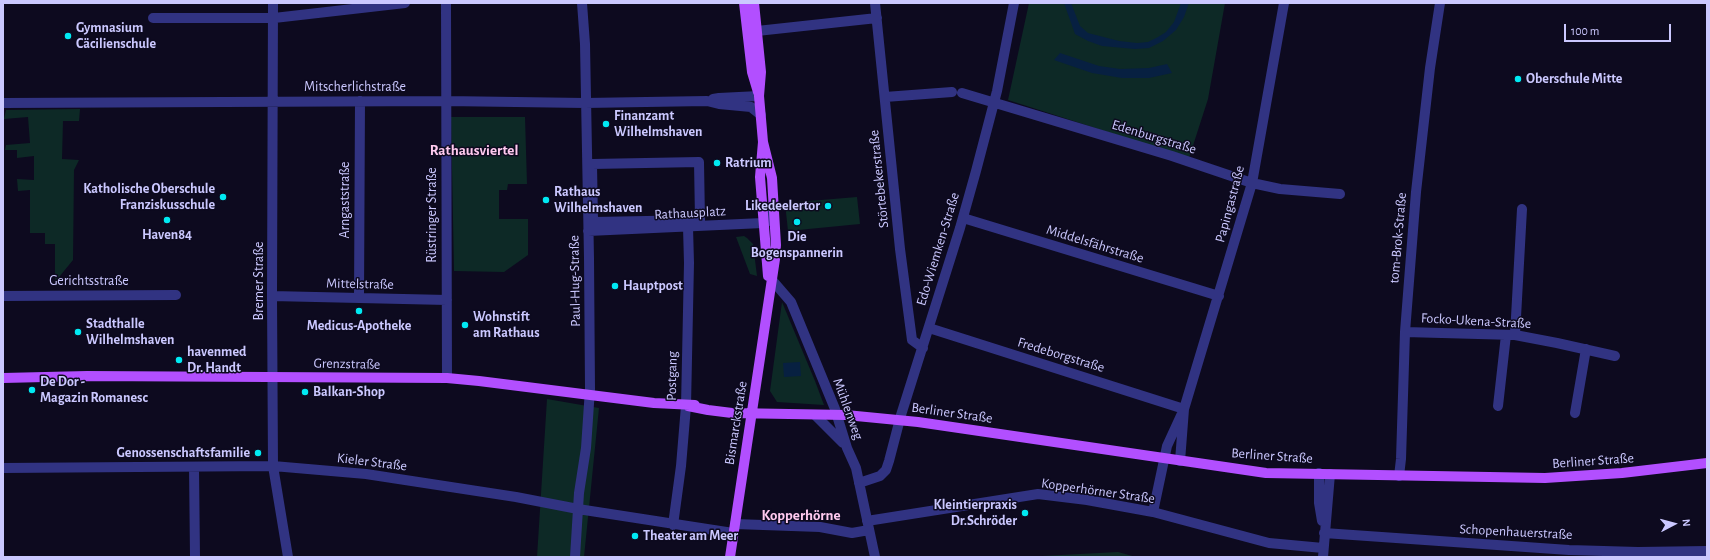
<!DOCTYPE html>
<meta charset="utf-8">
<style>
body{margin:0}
#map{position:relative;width:1710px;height:560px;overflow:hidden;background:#0d0a1f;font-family:"Alegreya Sans",sans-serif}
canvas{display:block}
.frame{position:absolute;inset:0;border:4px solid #cbc8ff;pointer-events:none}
.north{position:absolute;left:1654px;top:504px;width:40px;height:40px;-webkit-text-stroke:3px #0d0a1f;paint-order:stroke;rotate:84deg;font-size:11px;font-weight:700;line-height:16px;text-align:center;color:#cbc8ff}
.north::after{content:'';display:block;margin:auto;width:14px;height:18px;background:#cbc8ff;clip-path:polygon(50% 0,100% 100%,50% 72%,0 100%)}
.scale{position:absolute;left:1564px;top:24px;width:107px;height:18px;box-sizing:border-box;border:2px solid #cbc8ff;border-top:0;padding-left:5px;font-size:12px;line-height:14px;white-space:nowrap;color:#cbc8ff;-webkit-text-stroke:3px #0d0a1f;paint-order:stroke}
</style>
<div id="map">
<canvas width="1710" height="560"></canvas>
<div class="frame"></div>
<div class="north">N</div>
<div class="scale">100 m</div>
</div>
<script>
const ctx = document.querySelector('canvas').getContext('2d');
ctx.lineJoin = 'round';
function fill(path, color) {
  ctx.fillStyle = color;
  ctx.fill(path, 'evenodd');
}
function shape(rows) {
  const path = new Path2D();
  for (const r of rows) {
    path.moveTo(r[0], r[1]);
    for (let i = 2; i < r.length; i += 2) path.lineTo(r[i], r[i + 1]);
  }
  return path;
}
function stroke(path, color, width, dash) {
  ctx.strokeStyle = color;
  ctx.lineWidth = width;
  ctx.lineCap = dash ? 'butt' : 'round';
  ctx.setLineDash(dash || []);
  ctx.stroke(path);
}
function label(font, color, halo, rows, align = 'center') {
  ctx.font = font + ' "Alegreya Sans",sans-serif';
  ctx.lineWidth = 3;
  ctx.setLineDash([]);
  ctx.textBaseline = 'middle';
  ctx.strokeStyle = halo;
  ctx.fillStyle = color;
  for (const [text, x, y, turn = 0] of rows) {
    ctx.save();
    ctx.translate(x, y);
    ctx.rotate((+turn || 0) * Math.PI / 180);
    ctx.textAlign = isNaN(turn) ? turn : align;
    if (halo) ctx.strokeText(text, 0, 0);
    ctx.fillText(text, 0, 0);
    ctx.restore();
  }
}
fill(shape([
 [1029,3,1225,3,1208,99,1189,158,1008,100],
 [80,109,79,121,63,121,62,159,79,160,74,170,73,260,55,282,55,244,45,244,45,233,30,233,30,190,18,191,17,179,34,180,34,156,17,158,17,150,5,150,6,145,30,143,28,117,4,119,6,110],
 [451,117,525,117,527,184,508,184,507,190,499,190,499,219,528,219,528,255,504,272,454,271],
 [857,197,860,224,788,231,785,203],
 [744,236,747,238,753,244,757,276,750,274,736,237],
 [782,302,815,381,824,405,777,402,770,391],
 [547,399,599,408,584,557,537,557],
 [1118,552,1136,557,1035,557,1042,556]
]), '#0d2926');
fill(shape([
 [1064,3,1071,3,1080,26,1088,33,1119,41,1137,43,1148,42,1158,37,1166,32,1174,22,1181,3,1189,3,1184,17,1176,30,1163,41,1149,48,1135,49,1102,46,1088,41,1075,34],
 [1060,53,1099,66,1120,69,1149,68,1167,64,1172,73,1149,78,1122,78,1092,73,1054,60],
 [800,362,801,376,784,377,783,363]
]), '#072041');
stroke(shape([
 [273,3,272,296,273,466,288,557],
 [446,3,447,378],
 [875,3,900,249,912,340,923,348],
 [153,18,274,18,405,3],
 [757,31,877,18],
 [962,93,1172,156,1252,183,1280,189,1340,194],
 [885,97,952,92],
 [713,99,719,98,759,96],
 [3,103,446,101,585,103,707,101,719,104,751,107,761,115],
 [699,162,700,220,593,222,592,164,699,162],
 [963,218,1219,296],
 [588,231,763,223,768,221,774,210],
 [772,280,791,302,835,409,847,448,856,468,875,557],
 [3,296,176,295],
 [272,296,447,300],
 [359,298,360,101],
 [929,328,1184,409,1180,461],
 [1405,332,1515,335,1557,343,1615,356],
 [1515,335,1522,209],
 [1498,406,1506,335],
 [1575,413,1586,349],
 [815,415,843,443],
 [194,467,195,557],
 [3,468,273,466,366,474,516,497,578,509,733,533],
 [1319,473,1319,503,1322,521],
 [1399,476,1401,459,1405,332,1416,192,1430,68,1440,3],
 [859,483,880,476,886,470,889,461,901,415,960,228,976,171,997,91,1014,3],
 [1153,512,1167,446,1184,409,1252,183,1284,3],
 [867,521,1038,494,1087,500,1153,512,1269,543,1323,548],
 [735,524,820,527,852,533,869,530],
 [673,525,681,466,686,406,689,263,688,227],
 [1324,533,1569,550,1638,552,1707,551],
 [575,557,579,493,586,448,590,389,589,258,585,44,582,3],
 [1323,557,1330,474]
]), '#313382', 10);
stroke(shape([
 [744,3,752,72,758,92],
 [754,3,761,72,759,96,763,142,760,177,768,276],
 [3,378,87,376,447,378,479,381,654,403,695,405],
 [688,406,708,410,732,413,846,415,918,422,1266,473,1545,478,1622,473,1707,463],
 [730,557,775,259,776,245,772,178,763,142]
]), '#b24fff', 10);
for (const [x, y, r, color] of [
 [68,36,4,"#00eaf3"],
 [1518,79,4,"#00eaf3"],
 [606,124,4,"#00eaf3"],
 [717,163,4,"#00eaf3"],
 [223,197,4,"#00eaf3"],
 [546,200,4,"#00eaf3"],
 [828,206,4,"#00eaf3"],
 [167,220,4,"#00eaf3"],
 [797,222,4,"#00eaf3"],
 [615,286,4,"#00eaf3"],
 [359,311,4,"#00eaf3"],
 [465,325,4,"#00eaf3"],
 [78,332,4,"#00eaf3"],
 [179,360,4,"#00eaf3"],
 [32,390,4,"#00eaf3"],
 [305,392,4,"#00eaf3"],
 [258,453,4,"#00eaf3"],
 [1025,513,4,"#00eaf3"],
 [635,536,4,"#00eaf3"]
]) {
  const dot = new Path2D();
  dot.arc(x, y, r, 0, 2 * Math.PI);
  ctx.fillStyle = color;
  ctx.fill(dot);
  stroke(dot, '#0d0a1f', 1.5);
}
label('bold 14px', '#cbc8ff', '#0d0a1f', [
 ["Gymnasium",76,28],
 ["Cäcilienschule",76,44],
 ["Oberschule Mitte",1526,79],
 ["Finanzamt",614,116],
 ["Wilhelmshaven",614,132],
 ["Ratrium",725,163],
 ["Katholische Oberschule",215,189,"right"],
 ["Franziskusschule",215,205,"right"],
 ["Rathaus",554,192],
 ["Wilhelmshaven",554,208],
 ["Likedeelertor",820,206,"right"],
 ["Haven84",167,235,"center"],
 ["Die",797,237,"center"],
 ["Bogenspannerin",797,253,"center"],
 ["Hauptpost",623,286],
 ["Wohnstift",473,317],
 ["am Rathaus",473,333],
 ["Stadthalle",86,324],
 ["Wilhelmshaven",86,340],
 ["Medicus-Apotheke",359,326,"center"],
 ["havenmed",187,352],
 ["Dr. Handt",187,368],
 ["De Dor -",40,382],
 ["Magazin Romanesc",40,398],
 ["Balkan-Shop",313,392],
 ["Genossenschaftsfamilie",250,453,"right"],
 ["Kleintierpraxis",1017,505,"right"],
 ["Dr.Schröder",1017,521,"right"],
 ["Theater am Meer",643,536]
], 'left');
label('14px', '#cbc8ff', '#0d0a1f', [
 ["Mitscherlichstraße",355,87],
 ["Edenburgstraße",1154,137,17],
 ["Störtebekerstraße",879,179,-96],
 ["Arngaststraße",345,200,-90],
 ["Papingastraße",1230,204,-75],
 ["Rathausplatz",690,213,-3],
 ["Rüstringer Straße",432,215,-90],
 ["tom-Brok-Straße",1398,238,-85],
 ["Middelsfährstraße",1095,244,17],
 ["Edo-Wiemken-Straße",938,249,-73],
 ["Gerichtsstraße",89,281],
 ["Bremer Straße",259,281,-90],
 ["Paul-Hug-Straße",575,281,-91],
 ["Mittelstraße",360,284,1],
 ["Focko-Ukena-Straße",1476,321,3],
 ["Fredeborgstraße",1061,355,17],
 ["Grenzstraße",347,364,1],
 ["Postgang",672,376,-89],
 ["Mühlenweg",848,409,70],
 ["Berliner Straße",952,413,8],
 ["Bismarckstraße",736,423,-81],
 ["Berliner Straße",1272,456,4],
 ["Berliner Straße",1593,461,-4],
 ["Kieler Straße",372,462,7],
 ["Kopperhörner Straße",1098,491,8],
 ["Schopenhauerstraße",1516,532,3]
]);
label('bold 15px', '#ffcaef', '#0d0a1f', [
 ["Rathausviertel",474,150],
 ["Kopperhörne",801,515]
]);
</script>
